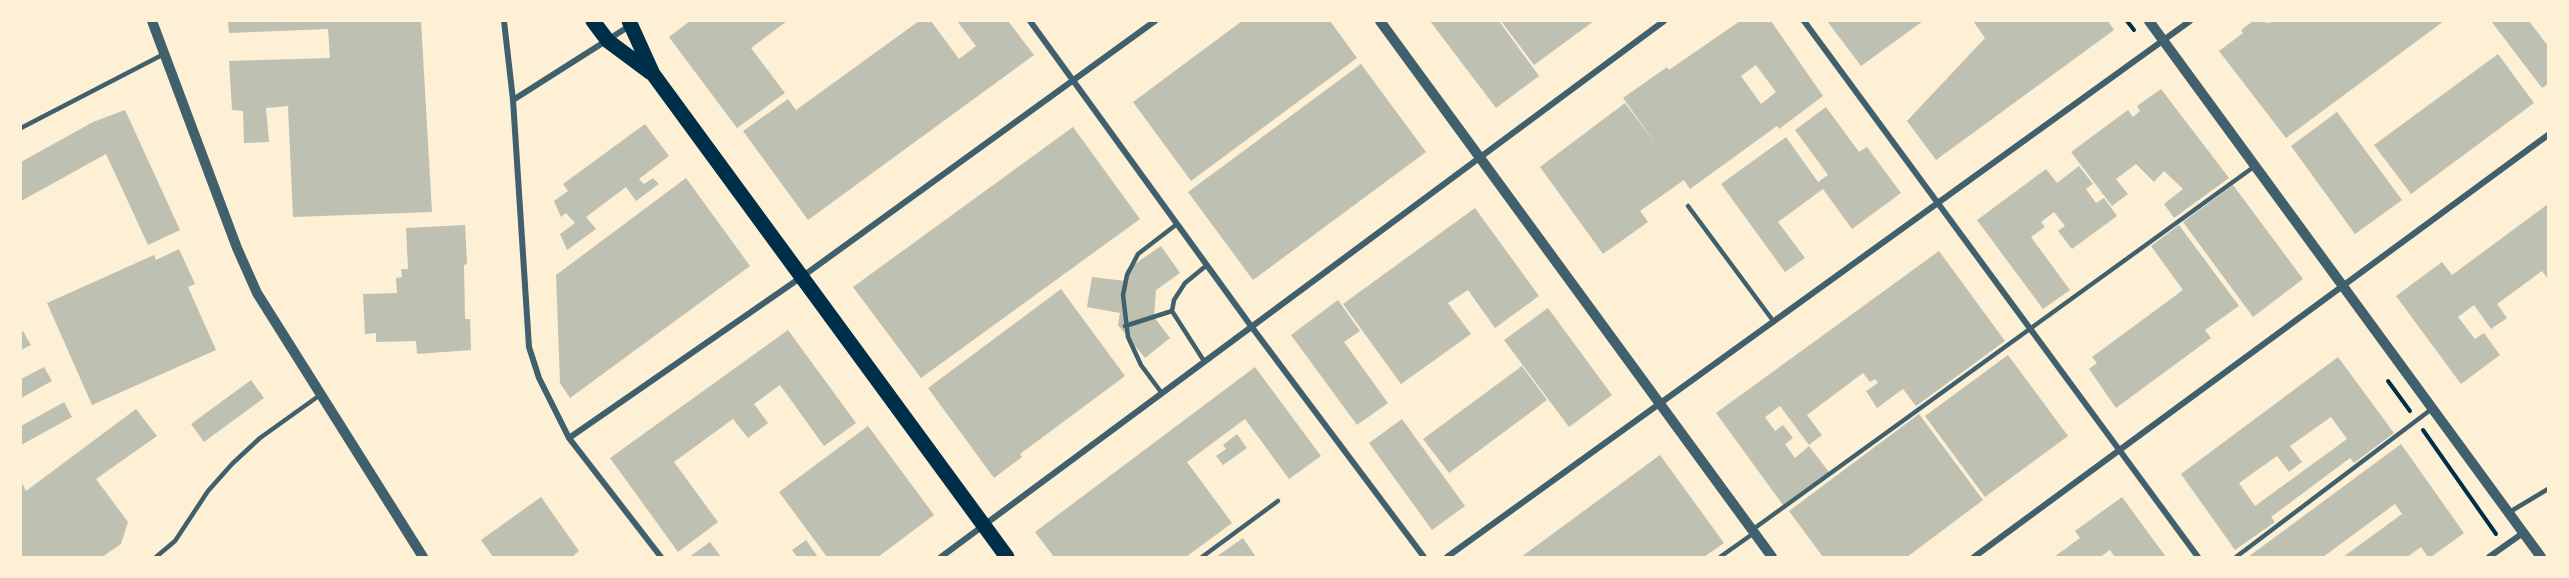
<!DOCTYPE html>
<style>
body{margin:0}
#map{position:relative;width:2569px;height:578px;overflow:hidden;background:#fdf0d5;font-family:"DejaVu Sans",sans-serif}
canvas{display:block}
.frame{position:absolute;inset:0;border:22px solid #fdf0d5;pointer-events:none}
</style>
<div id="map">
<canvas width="2569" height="578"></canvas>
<div class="frame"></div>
</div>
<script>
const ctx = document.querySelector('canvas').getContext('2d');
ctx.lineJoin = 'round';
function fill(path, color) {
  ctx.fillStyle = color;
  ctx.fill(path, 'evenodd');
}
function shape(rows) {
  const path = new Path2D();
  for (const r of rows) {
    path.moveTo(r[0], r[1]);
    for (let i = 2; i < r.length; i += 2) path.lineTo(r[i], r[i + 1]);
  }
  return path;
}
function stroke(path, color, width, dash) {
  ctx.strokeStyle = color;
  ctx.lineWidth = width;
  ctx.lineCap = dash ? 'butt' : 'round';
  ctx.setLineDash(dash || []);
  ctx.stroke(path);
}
fill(shape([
 [228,21,421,21,432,212,293,217,288,106,266,108,269,142,244,143,243,111,232,110,229,61,330,58,328,29,229,33],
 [690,21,787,21,751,48,785,93,737,128,669,37],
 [919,21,931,21,959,59,976,46,957,21,1008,21,1034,55,808,220,743,131,788,99,796,110],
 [1242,21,1330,21,1357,58,1191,181,1133,102],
 [1430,21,1499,21,1539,76,1496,108],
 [1501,21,1594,21,1534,65],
 [1740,21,1771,21,1823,96,1779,129,1777,126,1690,189,1684,180,1640,211,1648,222,1603,254,1540,167,1625,103,1656,144,1623,98,1667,67,1669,70],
 [1756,65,1776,92,1761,104,1741,76],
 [1827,21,1923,21,1861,66],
 [1973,21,2108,21,2114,30,1936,160,1907,121,1985,38],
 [2253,21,2270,23,2273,21,2444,21,2286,138,2219,51,2243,33,2241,30],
 [2491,21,2529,21,2548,46,2548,84,2542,88],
 [2498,54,2534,103,2411,194,2374,145],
 [1361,64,1426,152,1253,280,1188,192],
 [2161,89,2229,178,2174,218,2164,204,2183,189,2164,171,2154,182,2136,164,2116,179,2128,194,2112,206,2071,152,2128,110,2133,117,2140,111,2137,106],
 [1826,107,1859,152,1867,147,1901,193,1852,229,1823,189,1778,222,1805,258,1785,272,1721,184,1786,137,1818,182,1828,175,1795,130],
 [125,110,180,230,148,245,106,154,21,201,21,162,93,122],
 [2337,112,2402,200,2355,234,2291,146],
 [645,124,669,156,639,179,644,184,653,178,659,184,636,201,626,187,586,217,596,229,567,250,560,234,575,223,566,213,561,217,554,201,568,191,563,184],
 [1073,127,1140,219,921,378,853,287],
 [2079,166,2093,184,2086,189,2096,203,2104,198,2117,216,2072,249,2058,231,2065,226,2054,212,2041,222,2045,227,2031,237,2070,290,2043,309,1977,220,2046,169,2057,183],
 [686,178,750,266,570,398,560,383,556,275],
 [2233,185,2303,279,2253,317,2183,222],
 [2548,204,2548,279,2542,271,2497,304,2507,318,2491,329,2474,305,2458,317,2475,339,2484,333,2500,355,2461,384,2396,296,2442,262,2452,275],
 [1475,208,1539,296,1495,328,1468,290,1448,303,1471,334,1401,384,1343,304],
 [465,225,467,264,464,265,465,319,470,319,471,350,417,354,416,341,376,342,376,333,365,334,363,294,397,293,396,278,402,277,401,269,408,269,406,228],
 [2179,225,2239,306,2205,330,2211,338,2116,408,2089,369,2097,363,2092,357,2183,290,2151,246],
 [1161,246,1180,273,1156,290,1154,317,1170,338,1145,358,1118,325,1120,313,1087,307,1092,277,1125,281,1126,270],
 [179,249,195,284,188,287,216,350,92,405,47,303,154,255,156,260],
 [1939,251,2005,341,1916,406,1903,389,1877,408,1866,391,1878,383,1875,379,1870,382,1863,373,1807,415,1822,435,1809,445,1780,406,1765,417,1775,431,1783,425,1793,438,1785,444,1795,458,1809,446,1829,472,1783,505,1716,413],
 [1061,289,1125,376,1020,454,1022,457,994,478,928,388],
 [1338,300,1360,331,1344,342,1388,403,1357,425,1291,335],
 [1548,308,1612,395,1569,427,1504,340],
 [788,330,856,423,824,446,780,385,754,404,768,423,748,438,733,419,674,462,718,522,678,552,610,458],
 [23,331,31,345,21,350,21,332],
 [2008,355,2068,436,1985,497,1925,416],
 [2338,357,2394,433,2354,463,2350,458,2271,517,2275,522,2235,550,2181,474],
 [2331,417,2347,439,2255,506,2239,483,2277,456,2289,472,2302,462,2290,446],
 [1522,366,1547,400,1449,473,1423,439],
 [44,367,52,381,21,398,21,379],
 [1255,367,1321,456,1289,479,1245,419,1187,462,1232,523,1186,557,1054,557,1035,532],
 [251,380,264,398,204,442,191,424],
 [64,402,72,417,21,445,21,426],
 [136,409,157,436,96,479,128,522,121,544,102,557,21,557,21,481,26,491],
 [1919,414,1983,500,1907,557,1823,557,1789,511],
 [1402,419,1465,506,1432,530,1369,443],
 [868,426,934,515,878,557,827,557,779,492],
 [1237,434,1247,448,1223,465,1216,456,1226,449,1223,445],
 [2401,444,2464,533,2431,557,2428,557,2421,547,2407,557,2343,557,2402,514,2395,504,2323,557,2248,557],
 [1660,455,1724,543,1704,557,1521,557],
 [541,497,579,551,574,555,575,557,493,557,481,540],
 [2122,497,2166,557,2115,557,2110,550,2100,557,2054,557,2080,538,2075,531],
 [1243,538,1256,557,1216,557],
 [806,540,818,557,797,557,792,550],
 [710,542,721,557,689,557]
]), '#bec0b2');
stroke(shape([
 [2127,21,2134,30],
 [2388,381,2410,411],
 [2423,430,2496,534]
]), '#003049', 4);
stroke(shape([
 [21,128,164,54],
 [1688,206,1774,322],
 [1125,326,1172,311],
 [1204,361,1172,311,1174,300,1185,283,1207,265],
 [1161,392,1141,365,1128,337,1123,295,1127,275,1138,254,1177,224],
 [2508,513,2548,489],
 [1752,530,2255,166],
 [156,557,175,541,208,491,232,464,260,438,320,395],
 [1202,557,1278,501],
 [1720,557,1754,533],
 [2236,557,2433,408]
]), '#3f606c', 4.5);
stroke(shape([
 [504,21,513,100,529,347,539,378,569,438,661,557],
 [1030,21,1251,326,1424,557],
 [1804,21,2198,557],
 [513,100,631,25],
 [569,438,803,276,1155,21],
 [941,557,1664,21],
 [1447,557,2190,21],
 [1974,557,2548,135],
 [2489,557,2523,533]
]), '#3f606c', 6);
stroke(shape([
 [152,21,237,248,257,293,423,557],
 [1380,21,1772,557],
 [2149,21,2541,557]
]), '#3f606c', 10);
stroke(shape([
 [593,21,608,41,651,73],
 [629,21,653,74,1007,557]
]), '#003049', 15);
</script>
